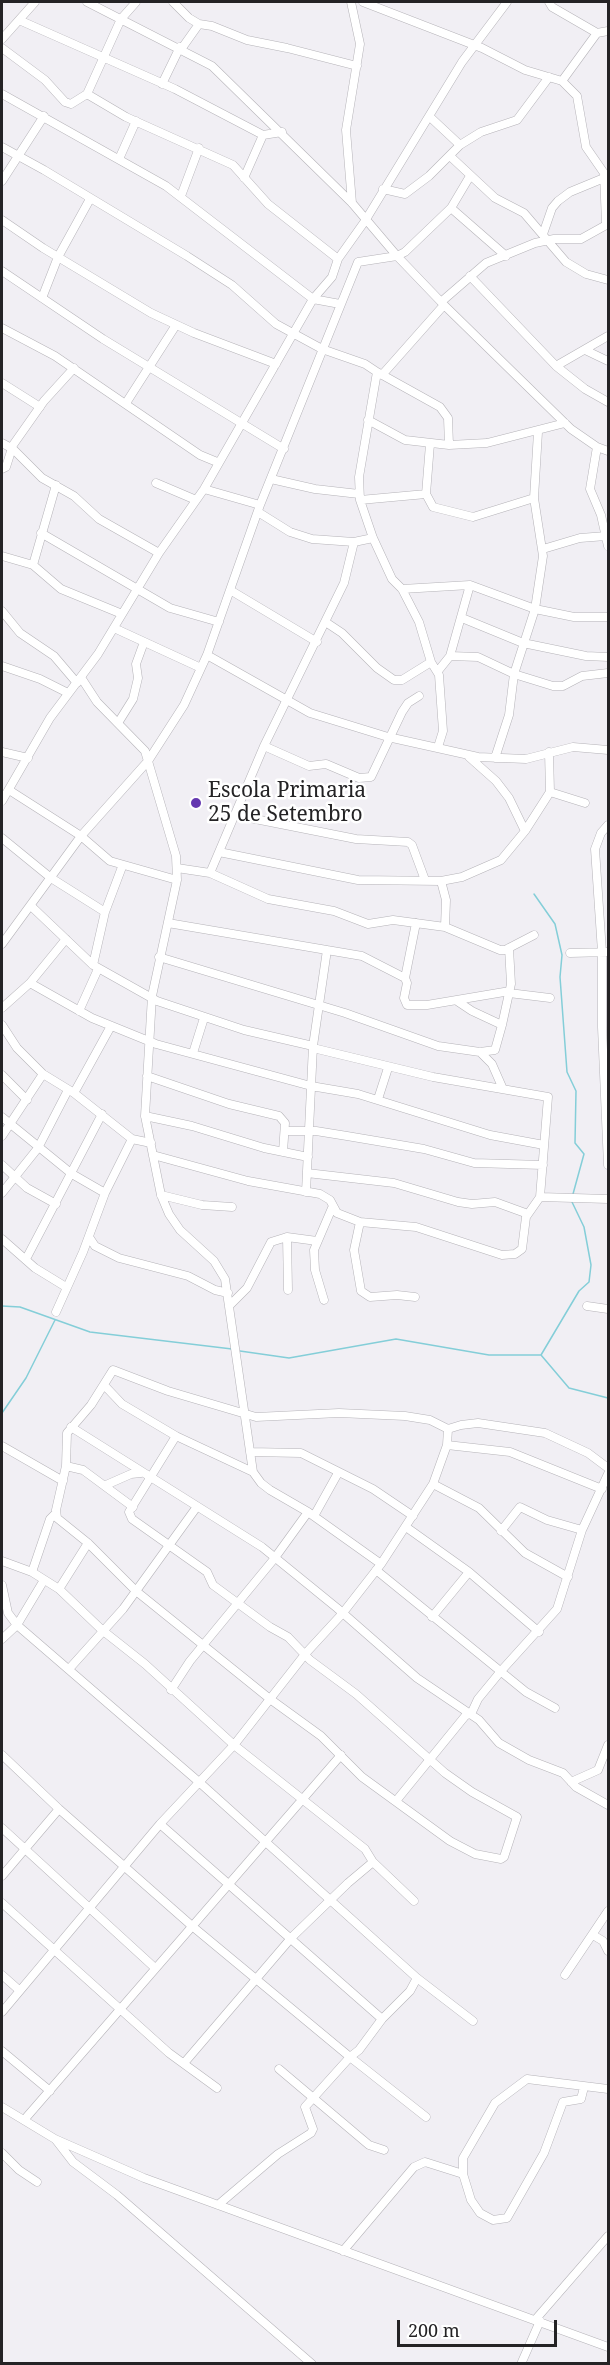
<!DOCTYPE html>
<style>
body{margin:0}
#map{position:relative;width:610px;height:2365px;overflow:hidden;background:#f1eff4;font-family:"Noto Serif",serif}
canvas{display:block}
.frame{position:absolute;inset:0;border:3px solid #242325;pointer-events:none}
.scale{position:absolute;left:397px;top:2320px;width:160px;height:27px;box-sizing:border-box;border:3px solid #242325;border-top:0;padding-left:8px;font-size:18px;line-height:21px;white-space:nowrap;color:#242325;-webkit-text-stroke:4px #fff;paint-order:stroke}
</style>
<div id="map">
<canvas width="610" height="2365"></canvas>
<div class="frame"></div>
<div class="scale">200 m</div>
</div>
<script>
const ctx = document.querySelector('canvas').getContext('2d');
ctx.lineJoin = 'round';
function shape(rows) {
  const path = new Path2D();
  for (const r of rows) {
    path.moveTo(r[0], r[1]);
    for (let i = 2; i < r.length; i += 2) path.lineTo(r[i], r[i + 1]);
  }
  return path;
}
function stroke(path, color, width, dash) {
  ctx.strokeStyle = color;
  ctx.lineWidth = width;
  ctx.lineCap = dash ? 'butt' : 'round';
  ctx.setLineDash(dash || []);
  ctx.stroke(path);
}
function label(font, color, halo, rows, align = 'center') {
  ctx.font = font + ' "Noto Serif",serif';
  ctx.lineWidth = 5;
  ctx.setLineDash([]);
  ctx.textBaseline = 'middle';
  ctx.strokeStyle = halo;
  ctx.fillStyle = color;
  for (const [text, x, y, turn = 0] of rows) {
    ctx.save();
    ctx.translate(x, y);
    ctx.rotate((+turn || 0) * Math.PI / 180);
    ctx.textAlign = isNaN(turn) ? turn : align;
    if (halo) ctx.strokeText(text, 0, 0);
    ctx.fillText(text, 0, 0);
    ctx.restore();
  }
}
stroke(shape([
 [534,894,555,924,562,955,560,977,567,1072,576,1091,575,1143,584,1154,573,1194],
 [2,1306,20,1307,90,1332,232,1349],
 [240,1351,289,1358,396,1339,489,1355,541,1355,569,1388,608,1398],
 [541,1355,579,1291,589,1282,591,1265,584,1227,572,1202],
 [2,1413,26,1378,55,1320]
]), '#84ced8', 1.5);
const minor = shape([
 [87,2,212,66,352,203,397,256,444,305,571,429,597,447,590,489,601,515,608,546],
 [173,2,189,18,199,24,212,26,247,40,287,48,357,66],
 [351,2,360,44,346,130,352,203],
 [363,2,482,48,525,70,562,81,577,96,586,147,604,173,606,223],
 [549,2,552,7,597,33,608,31],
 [19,20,175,89,263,135,282,132],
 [2,39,35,2],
 [2,48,45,80,65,102,71,104,87,94,126,117,233,165,268,204,338,259],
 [182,48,199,24],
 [562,81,597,33],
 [162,84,180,47],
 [2,94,166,186,313,299,340,304],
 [87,94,121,19,136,2],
 [430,117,460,145],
 [2,147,44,170,187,256,232,285,276,324,322,349,365,364,377,372,359,477,360,500,373,538,392,579,402,589,419,622,431,662,439,675,443,731,438,747],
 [451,157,495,198,524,213,566,262,586,274,608,280],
 [119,159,136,121],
 [244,178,263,135],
 [2,181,44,116],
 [383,189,405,194,429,176,460,145,481,132,517,120,549,77],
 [181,196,199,148],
 [451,208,506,256],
 [2,220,43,248,151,313,194,333,276,364],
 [543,234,552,208,558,201,570,192,604,178],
 [2,271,103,339,284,449],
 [470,276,556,366,585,389,608,402],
 [42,298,58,257,90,199],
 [441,302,486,263,535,243,554,239,581,239,608,224],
 [2,328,55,356,200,455,217,462],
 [585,350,608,361],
 [556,366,608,336],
 [377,372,440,407,448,418,449,445],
 [382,375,444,305],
 [2,383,40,407],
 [126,403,176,325],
 [368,420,405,440,449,445,487,443,565,423],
 [2,443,13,449,42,478,74,496,99,519,159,553],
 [430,444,426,494,433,507,473,517,534,498],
 [597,447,608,451],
 [2,469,6,467,13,445,44,401,74,368],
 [271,479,315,489,359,494],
 [156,483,196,500],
 [204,489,260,505],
 [360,500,426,494],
 [258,512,290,532,312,539,354,542,373,538],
 [41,533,170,608,219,622],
 [543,549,580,538,606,536],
 [2,556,33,565,61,589,122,614],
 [33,565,56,485],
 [402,589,470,585,535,609,574,617,608,617],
 [230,590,317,642],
 [2,611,20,633,54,656,77,683],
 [462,618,523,643,586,656,608,657],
 [327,623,342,633,377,668,394,680,402,680,431,662],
 [114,628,201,668],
 [207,655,310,713,388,737,478,757,526,759,573,747,608,750],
 [450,656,478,657,514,674,553,686,563,686,582,676,608,673],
 [2,666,40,679,68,693],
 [438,671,450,656,470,585],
 [82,679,97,702,145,751,176,856,177,880,152,996,145,1116,161,1195,169,1214,180,1230,214,1261,225,1279,253,1472,261,1483,270,1490,308,1512,381,1564],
 [118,723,133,699,138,678,136,664,144,642],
 [264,746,309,766,326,764,359,778,371,777,402,712,408,703,419,696],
 [2,752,28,758],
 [469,757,496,781,509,798,525,831],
 [495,758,509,715,514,674,535,609,543,556,534,498,538,432],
 [9,790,81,836,110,861,177,880],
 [550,792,585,803],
 [2,801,50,718,98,654,159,553,204,489,313,299,332,277,338,259,365,221,462,62,507,2],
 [235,815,356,839,408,842,412,845,425,880],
 [608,825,601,833,595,849,602,952,602,1027,608,1165],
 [2,838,51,878,105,912],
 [219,852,358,880,441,881,462,877,501,860,525,831,550,792,549,752],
 [177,868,210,873,268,899,334,911,368,924,393,920,445,927,500,950,505,950,534,935],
 [210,873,264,746,344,583,354,542],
 [441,881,446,900,445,927],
 [31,906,93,965,157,1001,244,1030,313,1046],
 [168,923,362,956,405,978],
 [416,923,405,978,407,983,404,998,407,1005,427,1005,510,991],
 [2,944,81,836,148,761,184,705,207,655,260,505,358,262,397,256,405,252,451,208,470,176],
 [570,953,608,952],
 [159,957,345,1013,438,1046,480,1052,495,1050,502,1025,511,984,509,948],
 [93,965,105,912,122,867],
 [30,983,92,1018,156,1044,311,1086,358,1094,490,1135,544,1145],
 [509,993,550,998],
 [457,1001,472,1011,502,1025],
 [2,1008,30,983,66,939],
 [79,1011,98,969],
 [2,1025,17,1048,43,1074,74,1093,132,1139,151,1143],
 [313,1048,433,1077,548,1097,540,1197],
 [480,1052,492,1064,503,1089],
 [193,1053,204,1018],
 [2,1075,27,1100],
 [147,1076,229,1104,279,1116,285,1123,283,1152],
 [74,1093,111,1026],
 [378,1099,388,1068],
 [145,1116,192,1126,264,1148,308,1157],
 [2,1117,72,1174,105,1193],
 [285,1131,316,1131,347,1136,424,1149,474,1163,543,1165],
 [2,1136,43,1074],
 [153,1155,248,1181,320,1194,330,1200,337,1213,360,1222,416,1227,502,1255,515,1254,522,1249,526,1217,540,1197,608,1199],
 [2,1165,27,1188,56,1204],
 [307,1173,394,1183,458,1202,472,1204,495,1202,528,1214],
 [306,1192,313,1046,327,950],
 [2,1193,38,1148,68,1090],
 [161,1195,202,1205,232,1207],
 [360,1222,354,1250,361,1291,370,1297,397,1295,415,1297],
 [89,1237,95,1246,119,1258,188,1276,215,1290,228,1293],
 [287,1237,288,1290],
 [2,1239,35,1268,66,1287],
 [26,1259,102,1114],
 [324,1300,315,1270,314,1250,332,1208],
 [229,1306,247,1288,271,1242,287,1237,317,1241],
 [587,1306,608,1309],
 [56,1312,83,1252,105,1193,132,1139],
 [104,1385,122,1404,176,1436,253,1472],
 [71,1427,262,1547,337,1608,417,1678,479,1720,499,1743,529,1760,563,1773,576,1787,608,1805],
 [176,1436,129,1512,132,1519,207,1572,213,1585,270,1627,288,1637,310,1660,356,1694,445,1773,472,1792,517,1817,504,1857,501,1859,475,1854,450,1841,362,1777,321,1736,270,1699,136,1591,88,1543,57,1518,56,1510,66,1466,67,1433,91,1405,113,1370,168,1391,256,1417,339,1413,405,1416,430,1420,448,1429,461,1425,478,1423,545,1433,588,1453,608,1468],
 [447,1445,510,1452,602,1489],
 [2,1446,63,1481],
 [250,1452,301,1453,373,1489,413,1516],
 [66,1466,83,1470,133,1507],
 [433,1484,479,1508,525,1553,568,1577],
 [106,1485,131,1474,141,1473],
 [314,1516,338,1473],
 [406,1527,469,1572,539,1632],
 [501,1531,520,1507,547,1520,582,1530],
 [2,1561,32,1572,59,1589,102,1630,145,1664,234,1745,365,1849,373,1862,414,1901],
 [376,1570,526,1692,555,1708],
 [32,1572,50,1519,55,1514],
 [2,1585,8,1613,17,1625,199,1782,417,1978,473,2021],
 [59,1589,88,1543],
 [432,1617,469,1572],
 [2,1639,17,1625,44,1580],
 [69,1669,123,1609,196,1508],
 [171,1690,190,1661,274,1559,308,1512],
 [2,1755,59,1809,192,1926,350,2057,426,2117],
 [571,1782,598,1770,608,1745],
 [396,1801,466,1715,471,1714,478,1699,501,1671,557,1609,582,1530,608,1474],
 [160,1824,382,2019],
 [2,1828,155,1968],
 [2,1876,59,1809],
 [2,1903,169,2053,217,2088],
 [593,1935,603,1941,608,1951],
 [2,1975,19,1990],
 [565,1975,608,1911],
 [2,2012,160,1824,234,1745,306,1653,342,1614,381,1564,433,1484,447,1445,448,1429],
 [2,2051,50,2091],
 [185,2062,292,1937,348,1883,373,1862],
 [279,2069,369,2145,384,2150],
 [584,2087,581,2099,563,2102,544,2153,507,2218,493,2220,480,2213,471,2200,463,2174,463,2158,495,2103,527,2079,608,2089],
 [2,2107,55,2139,144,2178,608,2347],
 [24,2120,341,1755],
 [56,2140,73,2162,117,2195,312,2364],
 [2,2153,19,2170,37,2182],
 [218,2205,278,2154,311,2133,313,2129,305,2107,350,2057,359,2050,382,2019,410,1991,417,1978],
 [343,2251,414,2167,425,2162,463,2174],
 [535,2320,608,2236],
 [521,2364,540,2321]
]);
stroke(minor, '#b5b3b8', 9);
stroke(minor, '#fff', 8);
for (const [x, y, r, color] of [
 [196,803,6,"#6538b0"]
]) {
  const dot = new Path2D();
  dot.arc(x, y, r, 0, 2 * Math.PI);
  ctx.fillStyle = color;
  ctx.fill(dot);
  stroke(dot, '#fff', 2);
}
label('21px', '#242325', '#fff', [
 ["Escola Primaria",208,791],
 ["25 de Setembro",208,815]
], 'left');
</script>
